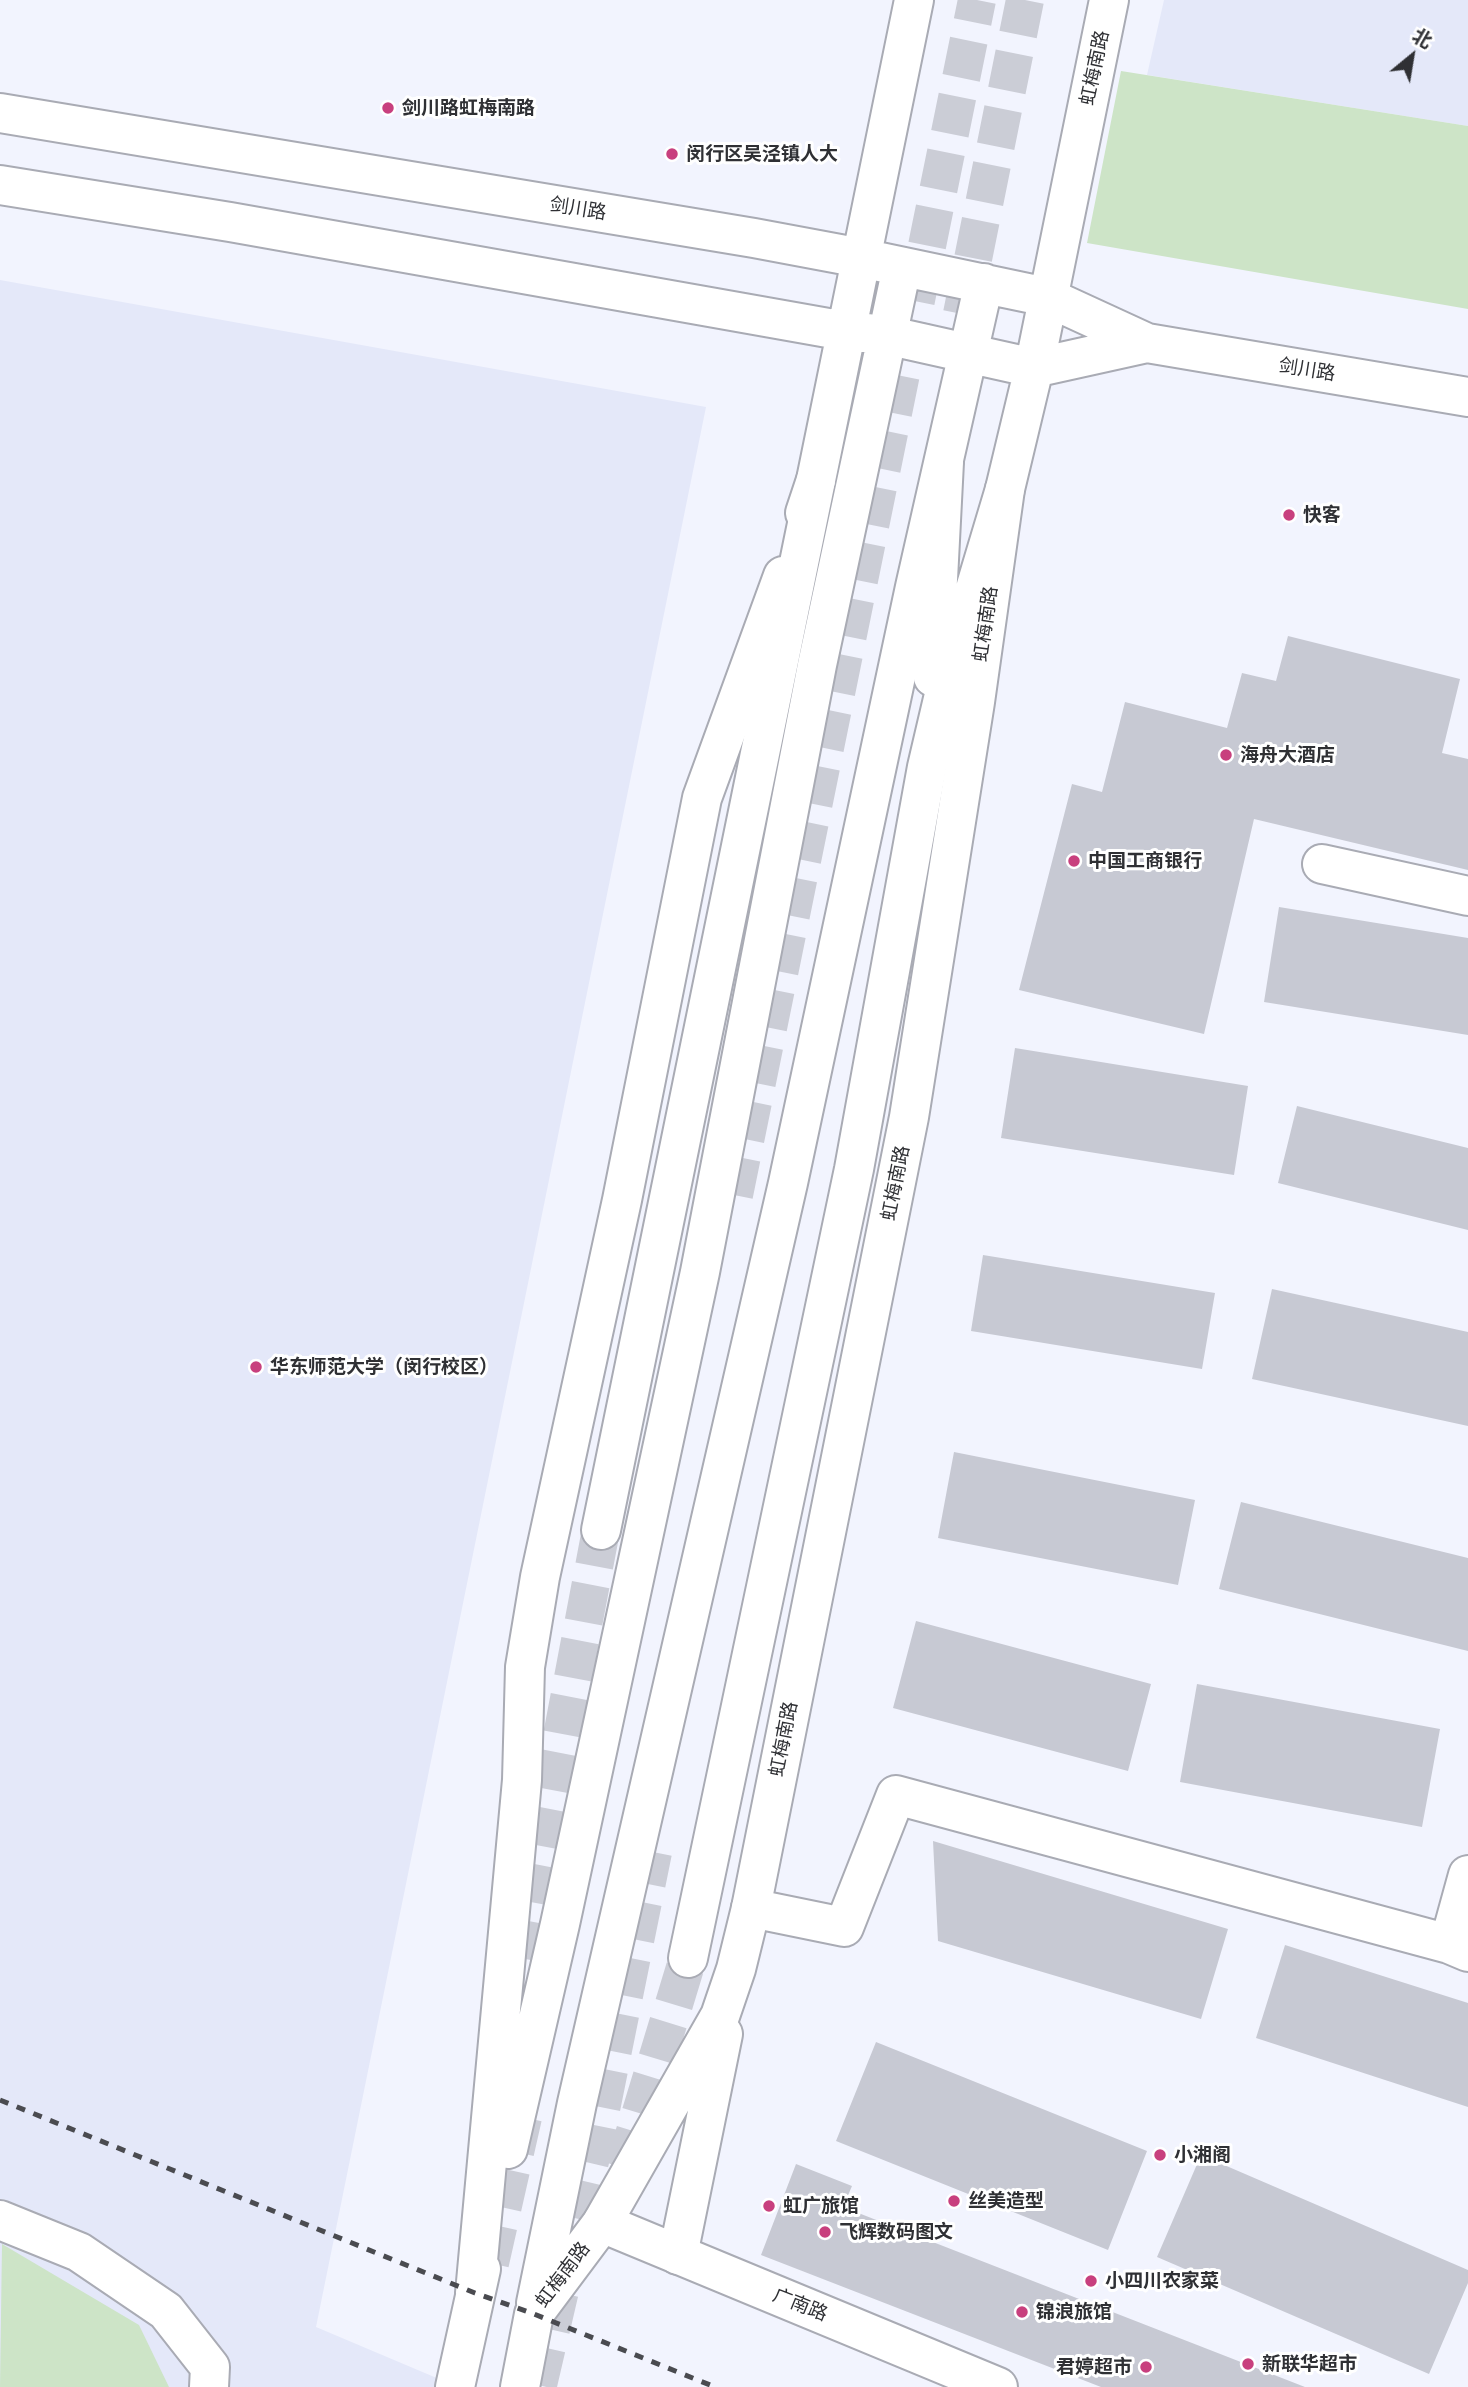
<!DOCTYPE html>
<meta charset="utf-8">
<style>
body{margin:0}
#map{position:relative;width:1468px;height:2387px;overflow:hidden;background:#f2f4fe;font-family:Mulish,"Noto Sans SC",sans-serif}
canvas{display:block}
.north{position:absolute;left:1377px;top:21px;width:70px;height:70px;-webkit-text-stroke:5px #fff;paint-order:stroke;rotate:30deg;font-size:19px;font-weight:700;line-height:28px;text-align:center;color:#2f3034}
.north::after{content:'';display:block;margin:auto;width:24px;height:32px;background:#2f3034;clip-path:polygon(50% 0,100% 100%,50% 72%,0 100%)}
</style>
<div id="map">
<canvas width="1468" height="2387"></canvas>
<div class="north">北</div>
</div>
<script>
const ctx = document.querySelector('canvas').getContext('2d');
ctx.lineJoin = 'round';
function fill(path, color) {
  ctx.fillStyle = color;
  ctx.fill(path, 'evenodd');
}
function shape(rows) {
  const path = new Path2D();
  for (const r of rows) {
    path.moveTo(r[0], r[1]);
    for (let i = 2; i < r.length; i += 2) path.lineTo(r[i], r[i + 1]);
  }
  return path;
}
function stroke(path, color, width, dash) {
  ctx.strokeStyle = color;
  ctx.lineWidth = width;
  ctx.lineCap = dash ? 'butt' : 'round';
  ctx.setLineDash(dash || []);
  ctx.stroke(path);
}
function label(font, color, halo, rows, align = 'center') {
  ctx.font = font + ' Mulish,"Noto Sans SC",sans-serif';
  ctx.lineWidth = 6;
  ctx.setLineDash([]);
  ctx.textBaseline = 'middle';
  ctx.strokeStyle = halo;
  ctx.fillStyle = color;
  for (const [text, x, y, turn = 0] of rows) {
    ctx.save();
    ctx.translate(x, y);
    ctx.rotate((+turn || 0) * Math.PI / 180);
    ctx.textAlign = isNaN(turn) ? turn : align;
    if (halo) ctx.strokeText(text, 0, 0);
    ctx.fillText(text, 0, 0);
    ctx.restore();
  }
}
fill(shape([
 [1164,0,1468,0,1468,126,1147,75],
 [0,280,706,407,316,2327,458,2387,0,2387]
]), '#e4e8f9');
fill(shape([
 [1121,71,1468,126,1468,309,1087,243],
 [2,2244,139,2325,169,2387,0,2387]
]), '#cde4c7');
fill(shape([
 [1288,636,1460,679,1442,753,1468,759,1468,870,1254,819,1204,1034,1019,990,1072,784,1102,792,1125,702,1227,728,1242,673,1276,681],
 [1279,907,1468,938,1468,1035,1264,1002],
 [1015,1048,1248,1086,1234,1175,1001,1138],
 [1297,1106,1468,1148,1468,1230,1278,1183],
 [983,1255,1215,1293,1202,1369,971,1331],
 [1272,1289,1468,1332,1468,1426,1252,1379],
 [954,1452,1195,1500,1178,1585,938,1538],
 [1241,1502,1468,1558,1468,1651,1219,1589],
 [916,1621,1151,1684,1128,1771,893,1708],
 [1197,1684,1440,1729,1422,1827,1180,1782],
 [933,1841,1228,1929,1201,2019,938,1941],
 [1285,1945,1468,2003,1468,2107,1256,2038],
 [876,2042,1147,2151,1108,2250,836,2141],
 [1201,2155,1468,2270,1468,2283,1429,2374,1157,2257],
 [796,2164,852,2186,843,2207,1305,2387,1101,2387,761,2255]
]), '#c7c9d3');
stroke(shape([
 [962,314,1025,0],
 [734,1195,977,0],
 [520,1958,601,1530],
 [624,2168,688,1958],
 [490,2263,523,2117],
 [538,2385,594,2144,653,1852]
]), '#cbcdd6', 38, [38, 19]);
const minor = shape([
 [1322,864,1468,896],
 [751,1908,844,1927,896,1795,1449,1944,1468,1952],
 [1449,1944,1468,1875],
 [0,2220,79,2252,166,2311,210,2367,209,2387],
 [602,2223,998,2387]
]);
const major = shape([
 [0,113,754,238,861,258,1047,297,1147,343,1468,397],
 [0,185,230,222,845,331,886,335,1034,368,1147,343],
 [805,513,816,480,914,0],
 [508,2149,560,1924,700,1272,817,665,902,267],
 [678,2255,723,2034],
 [475,2293,522,1780,525,1667,540,1577,622,1200,702,798,783,576],
 [536,2303,577,2103,788,1183,915,587,984,283],
 [455,2387,481,2269],
 [520,2387,534,2314,602,2223,720,2016,736,1969,751,1908,909,1117,975,702,1005,489,1034,368,1109,0]
]);
const highway = shape([
 [933,677,944,462],
 [601,1530,816,480],
 [688,1958,854,1169,927,767,946,686,1005,489]
]);
stroke(minor, '#a9abb4', 42);
stroke(major, '#a9abb4', 42);
stroke(highway, '#a9abb4', 42);
stroke(minor, '#fff', 38);
stroke(major, '#fff', 38);
stroke(highway, '#fff', 38);
stroke(shape([
 [0,2100,475,2293,534,2314,715,2387]
]), '#4a4b50', 5, [9, 9]);
for (const [x, y, r, color] of [
 [388,108,7,"#c8407e"],
 [672,154,7,"#c8407e"],
 [1289,515,7,"#c8407e"],
 [1226,755,7,"#c8407e"],
 [1074,861,7,"#c8407e"],
 [256,1367,7,"#c8407e"],
 [1160,2155,7,"#c8407e"],
 [954,2201,7,"#c8407e"],
 [769,2206,7,"#c8407e"],
 [825,2232,7,"#c8407e"],
 [1091,2281,7,"#c8407e"],
 [1022,2312,7,"#c8407e"],
 [1248,2364,7,"#c8407e"],
 [1146,2367,7,"#c8407e"]
]) {
  const dot = new Path2D();
  dot.arc(x, y, r, 0, 2 * Math.PI);
  ctx.fillStyle = color;
  ctx.fill(dot);
  stroke(dot, '#fff', 2.5);
}
label('19px', '#2f3034', '#fff', [
 ["虹梅南路",1095,68,-78],
 ["剑川路",578,209,9],
 ["剑川路",1307,370,9],
 ["虹梅南路",986,624,-82],
 ["虹梅南路",896,1183,-79],
 ["虹梅南路",784,1739,-79],
 ["虹梅南路",563,2275,-53],
 ["广南路",800,2305,22]
]);
label('bold 19px', '#2f3034', '#fff', [
 ["剑川路虹梅南路",402,108],
 ["闵行区吴泾镇人大",686,154],
 ["快客",1303,515],
 ["海舟大酒店",1240,755],
 ["中国工商银行",1088,861],
 ["华东师范大学（闵行校区）",270,1367],
 ["小湘阁",1174,2155],
 ["丝美造型",968,2201],
 ["虹广旅馆",783,2206],
 ["飞辉数码图文",839,2232],
 ["小四川农家菜",1105,2281],
 ["锦浪旅馆",1036,2312],
 ["新联华超市",1262,2364],
 ["君婷超市",1132,2367,"right"]
], 'left');
</script>
